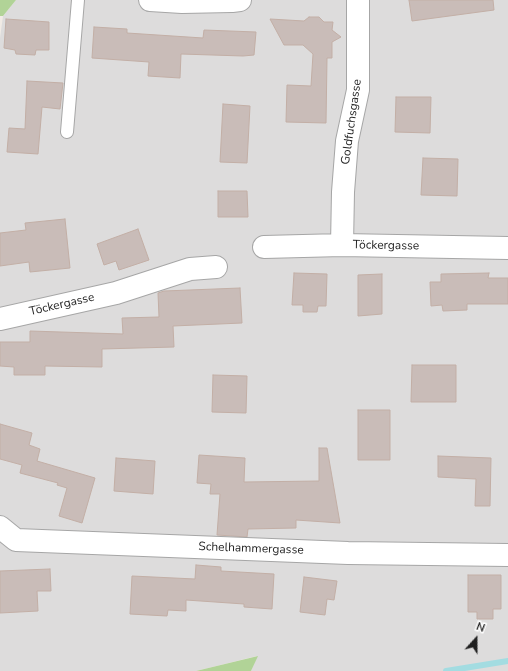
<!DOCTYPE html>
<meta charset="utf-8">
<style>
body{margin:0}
#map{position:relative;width:508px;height:671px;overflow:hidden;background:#f1ebe5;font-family:"Nunito Sans",sans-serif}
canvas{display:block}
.north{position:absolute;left:456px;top:619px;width:40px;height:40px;-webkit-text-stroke:3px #fff;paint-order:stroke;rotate:21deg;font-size:11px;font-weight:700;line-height:16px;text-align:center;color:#1f1f1f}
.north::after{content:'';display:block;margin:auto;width:14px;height:18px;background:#1f1f1f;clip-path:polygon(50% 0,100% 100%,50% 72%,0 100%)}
</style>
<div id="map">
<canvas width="508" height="671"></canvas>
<div class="north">N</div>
</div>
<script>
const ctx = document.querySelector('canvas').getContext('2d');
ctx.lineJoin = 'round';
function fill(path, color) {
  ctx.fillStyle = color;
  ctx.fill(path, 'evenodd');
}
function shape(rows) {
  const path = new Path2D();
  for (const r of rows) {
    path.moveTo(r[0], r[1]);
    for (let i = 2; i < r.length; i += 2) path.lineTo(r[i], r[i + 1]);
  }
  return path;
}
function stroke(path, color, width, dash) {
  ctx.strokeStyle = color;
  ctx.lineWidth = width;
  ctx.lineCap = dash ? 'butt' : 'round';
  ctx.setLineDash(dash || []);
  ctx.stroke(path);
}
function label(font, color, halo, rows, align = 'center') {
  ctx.font = font + ' "Nunito Sans",sans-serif';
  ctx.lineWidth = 4;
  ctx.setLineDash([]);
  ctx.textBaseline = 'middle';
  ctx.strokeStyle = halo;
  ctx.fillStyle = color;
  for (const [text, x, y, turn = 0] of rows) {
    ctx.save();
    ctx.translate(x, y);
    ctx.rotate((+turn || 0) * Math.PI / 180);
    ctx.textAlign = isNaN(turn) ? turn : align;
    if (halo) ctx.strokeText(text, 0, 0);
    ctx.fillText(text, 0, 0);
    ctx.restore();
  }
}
fill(shape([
 [16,0,508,0,508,671,251,671,257,656,196,671,0,671,0,38,3,16]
]), '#dddcdc');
fill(shape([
 [0,0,16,0,3,16,0,16],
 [258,656,251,671,196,671]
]), '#b1d397');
stroke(shape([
 [446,671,508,661]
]), '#a3dce1', 6);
const building = shape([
 [409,0,493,0,494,10,412,21,409,0],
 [309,17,319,17,324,22,333,22,332,30,341,37,332,42,332,58,327,58,326,123,286,122,287,85,311,86,313,54,303,45,284,45,270,19,304,21,309,17],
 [6,19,49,22,49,50,36,50,35,55,16,54,15,50,4,48,6,19],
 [94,27,127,29,127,33,203,38,204,30,256,32,254,55,243,56,181,54,180,78,148,76,149,62,92,58,94,27],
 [27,81,63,83,60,109,42,107,38,154,7,152,9,128,25,129,27,81],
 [396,97,431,97,430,133,395,132,396,97],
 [223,104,250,106,247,163,220,162,223,104],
 [423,158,458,159,457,196,421,195,423,158],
 [218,191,247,191,248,217,218,217,218,191],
 [65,219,70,268,30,272,29,262,0,266,0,233,26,230,25,223,65,219],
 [138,229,149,260,119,270,116,261,104,265,97,244,138,229],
 [294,273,327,274,326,306,318,306,317,312,303,312,303,305,292,305,294,273],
 [489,273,488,278,508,278,508,304,467,304,467,310,443,311,442,305,431,306,430,282,441,282,441,274,489,273],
 [382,274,382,314,358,316,358,275,382,274],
 [240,288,242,323,173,326,174,347,102,349,102,367,45,366,45,375,14,375,14,367,0,366,0,342,30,342,30,331,123,334,122,318,159,317,158,293,164,291,240,288],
 [412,365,456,365,456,402,411,402,412,365],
 [213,375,247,376,246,413,212,412,213,375],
 [358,410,390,410,390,460,358,460,358,410],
 [0,424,32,433,29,445,40,449,37,461,95,478,82,523,59,516,67,488,57,485,58,483,20,473,22,465,0,459,0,424],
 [319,448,327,448,340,523,296,520,296,528,248,529,247,537,217,535,220,494,210,494,211,484,197,483,199,455,245,458,244,482,319,481,319,448],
 [438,456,491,458,490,506,475,506,476,479,438,477,438,456],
 [116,458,155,461,153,494,114,491,116,458],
 [196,565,221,567,221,571,274,574,272,609,244,607,244,604,186,600,186,611,168,610,167,616,130,614,132,576,195,579,196,565],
 [50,569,51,591,37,591,38,611,0,613,0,571,50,569],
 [468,575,501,575,501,609,493,609,493,619,477,619,477,612,468,612,468,575],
 [304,577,337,581,334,600,327,599,325,615,300,612,304,577]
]);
fill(building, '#c9bcb8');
stroke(building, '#c3afa6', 1);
const lane = shape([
 [67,132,78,0]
]);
const street = shape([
 [150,0,182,2,232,1,240,0],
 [342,245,343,192,347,141,358,90,358,0],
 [264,247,342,245,508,248],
 [0,319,116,293,190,269,216,267],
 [0,527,16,540,348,553,508,555]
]);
stroke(lane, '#a6a6a6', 14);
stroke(street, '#a6a6a6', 24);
stroke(lane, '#fff', 12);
stroke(street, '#fff', 22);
label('12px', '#1f1f1f', '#fff', [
 ["Goldfuchsgasse",352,122,-82],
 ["Töckergasse",386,246,1],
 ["Töckergasse",62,305,-13],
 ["Schelhammergasse",251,549,2]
]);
</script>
